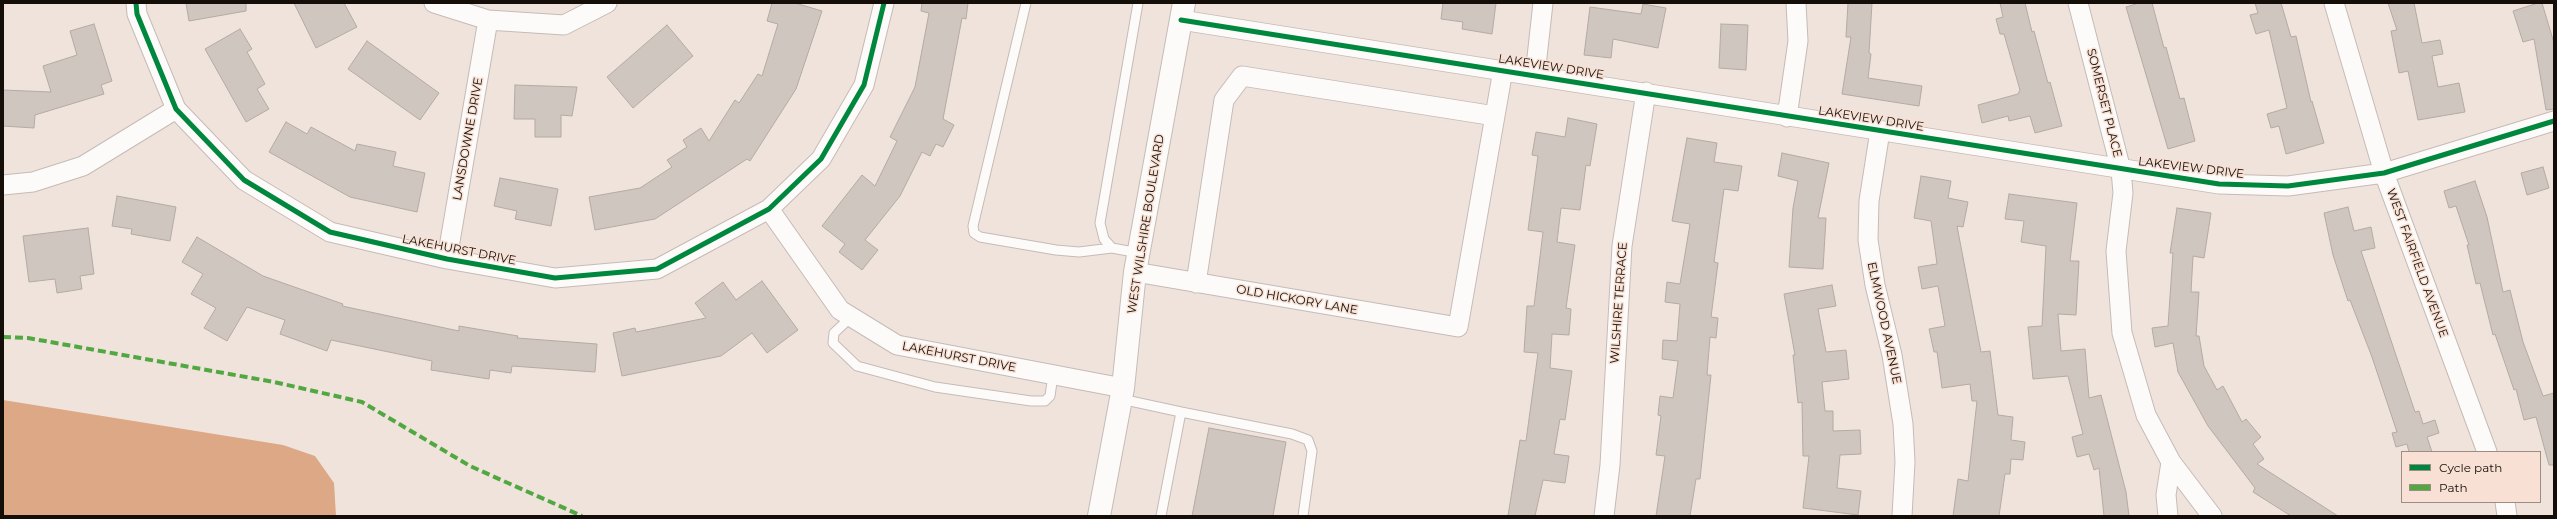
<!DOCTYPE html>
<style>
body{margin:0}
#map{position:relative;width:2557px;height:519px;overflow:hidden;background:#f0e3dc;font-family:Montserrat,sans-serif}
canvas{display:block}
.frame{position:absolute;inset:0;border:4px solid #140d08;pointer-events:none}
.legend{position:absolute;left:2401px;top:451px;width:140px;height:52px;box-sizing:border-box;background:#f8e1d4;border:1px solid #9d8c82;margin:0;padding:5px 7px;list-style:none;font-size:12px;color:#140d08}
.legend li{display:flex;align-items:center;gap:8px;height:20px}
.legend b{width:20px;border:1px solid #9d8c82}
</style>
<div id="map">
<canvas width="2557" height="519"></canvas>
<div class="frame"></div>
<ul class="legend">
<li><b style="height:5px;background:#00873e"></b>Cycle path</li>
<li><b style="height:5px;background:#51a841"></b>Path</li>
</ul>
</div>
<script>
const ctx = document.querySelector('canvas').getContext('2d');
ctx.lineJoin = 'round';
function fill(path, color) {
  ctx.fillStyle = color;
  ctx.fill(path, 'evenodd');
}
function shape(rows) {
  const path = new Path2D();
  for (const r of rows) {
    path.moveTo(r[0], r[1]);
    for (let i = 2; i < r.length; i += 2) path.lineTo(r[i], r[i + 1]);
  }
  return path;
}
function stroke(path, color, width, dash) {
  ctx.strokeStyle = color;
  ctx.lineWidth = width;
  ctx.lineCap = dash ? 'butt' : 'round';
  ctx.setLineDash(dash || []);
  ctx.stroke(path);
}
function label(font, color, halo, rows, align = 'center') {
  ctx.font = font + ' Montserrat,sans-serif';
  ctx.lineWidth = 3;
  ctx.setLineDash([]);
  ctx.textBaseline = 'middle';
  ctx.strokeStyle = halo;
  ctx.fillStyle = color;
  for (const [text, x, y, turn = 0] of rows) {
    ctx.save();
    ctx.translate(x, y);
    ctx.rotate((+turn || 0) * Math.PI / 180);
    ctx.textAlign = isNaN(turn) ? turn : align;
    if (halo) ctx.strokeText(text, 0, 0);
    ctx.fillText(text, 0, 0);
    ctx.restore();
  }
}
fill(shape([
 [3,400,283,445,315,456,334,483,336,516,3,516]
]), '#dda886');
const building = shape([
 [186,3,246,3,246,11,189,21,186,3],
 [294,3,344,3,357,27,316,48,294,3],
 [772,3,795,3,822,11,796,89,750,161,747,159,655,219,595,230,589,197,640,188,672,167,667,160,687,147,683,140,701,128,709,141,735,100,739,103,758,74,762,76,778,24,767,21,772,3],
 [922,3,968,3,966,19,962,18,943,119,954,125,943,147,936,144,930,156,922,152,900,196,865,240,878,250,862,270,839,252,845,244,822,226,862,175,875,186,897,141,890,137,915,87,929,13,921,11,922,3],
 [1443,3,1496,3,1492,34,1462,29,1463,22,1441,19,1443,3],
 [1848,3,1872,3,1869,53,1871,54,1868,78,1922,86,1919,106,1842,94,1851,37,1846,37,1848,3],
 [2000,3,2025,3,2032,32,2034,31,2048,83,2050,82,2062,126,2035,133,2030,116,2009,121,2008,116,1982,123,1978,105,2018,94,2020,90,2004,34,2000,34,1996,19,2003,17,2000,3],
 [2139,3,2152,3,2164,48,2166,47,2180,99,2184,98,2195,141,2168,149,2126,7,2139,3],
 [2255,3,2281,3,2291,37,2296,36,2311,102,2312,101,2324,143,2286,154,2279,126,2271,128,2267,114,2287,108,2269,30,2256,34,2250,15,2258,13,2255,3],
 [2388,3,2414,3,2422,43,2440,40,2443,54,2432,56,2438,87,2459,83,2465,112,2418,120,2408,71,2399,73,2391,31,2397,30,2388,3],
 [2538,3,2542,3,2554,43,2554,109,2546,110,2534,39,2523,42,2513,11,2538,3],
 [1643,4,1666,8,1658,48,1613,39,1611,58,1584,55,1590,7,1641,14,1643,4],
 [94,24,112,81,101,85,104,94,35,115,34,128,3,126,3,90,51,92,43,66,77,55,70,31,94,24],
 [1721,24,1748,25,1746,70,1719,68,1721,24],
 [667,25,693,56,633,108,607,77,667,25],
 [240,29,252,49,247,52,265,84,257,89,269,109,246,122,205,49,240,29],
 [367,41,439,93,420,120,348,69,367,41],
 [515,85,577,87,572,116,561,115,561,137,535,137,535,119,514,119,515,85],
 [1568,118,1597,124,1590,166,1586,165,1580,210,1561,208,1557,242,1575,245,1566,308,1571,309,1569,335,1552,334,1550,368,1572,371,1565,420,1560,419,1554,454,1569,456,1565,483,1543,480,1535,516,1508,516,1520,440,1526,441,1538,353,1524,352,1527,306,1534,306,1543,232,1528,230,1538,156,1532,155,1536,132,1565,137,1568,118],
 [286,122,307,134,311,127,355,151,357,144,396,152,393,166,425,173,417,212,350,197,269,152,286,122],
 [1687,138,1717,143,1714,162,1742,166,1738,191,1724,189,1714,262,1718,263,1711,317,1718,318,1716,338,1710,337,1707,375,1711,375,1700,479,1696,479,1690,516,1656,516,1665,456,1656,455,1661,416,1658,415,1660,396,1673,398,1678,361,1662,359,1663,340,1677,341,1680,304,1665,302,1667,282,1680,284,1690,224,1672,221,1687,138],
 [1782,153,1829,163,1818,218,1826,218,1823,269,1789,267,1793,208,1798,181,1778,176,1782,153],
 [2543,167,2549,188,2527,195,2521,173,2543,167],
 [1921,176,1951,181,1948,198,1968,202,1963,227,1957,226,1981,352,1990,351,1998,415,2013,417,2011,440,2025,442,2023,460,2011,459,2010,474,2005,474,1999,516,1953,516,1958,479,1968,481,1977,401,1972,401,1970,384,1942,388,1937,352,1934,352,1929,329,1945,326,1938,286,1922,289,1918,267,1937,264,1931,221,1914,218,1921,176],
 [500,178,558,189,551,226,515,219,517,211,494,206,500,178],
 [2475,181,2487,217,2503,292,2510,290,2523,342,2543,396,2554,393,2554,465,2549,465,2536,417,2524,420,2516,389,2514,390,2495,334,2493,335,2480,283,2476,284,2467,245,2469,245,2456,206,2449,208,2444,191,2475,181],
 [2009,194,2077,203,2070,261,2079,261,2076,315,2058,314,2061,351,2085,349,2089,398,2101,395,2126,492,2129,516,2104,516,2099,468,2094,470,2089,454,2077,457,2072,437,2083,434,2068,376,2033,379,2028,327,2042,326,2046,246,2021,242,2024,221,2005,219,2009,194],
 [117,196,176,207,170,241,131,234,132,229,112,226,117,196],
 [2348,207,2354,231,2371,227,2375,248,2361,251,2415,412,2419,411,2423,424,2435,420,2439,433,2427,437,2432,452,2409,452,2407,444,2396,447,2392,433,2397,432,2372,357,2350,300,2348,301,2333,255,2324,213,2348,207],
 [2177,208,2211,213,2204,258,2193,256,2191,292,2199,292,2196,336,2199,336,2204,366,2217,390,2223,386,2242,422,2246,419,2261,437,2253,444,2264,459,2257,464,2338,516,2291,516,2253,492,2255,488,2208,426,2178,372,2173,343,2155,347,2152,328,2168,326,2173,253,2170,253,2177,208],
 [88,228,94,274,80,276,82,289,57,293,55,279,29,282,23,236,88,228],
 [197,237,263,276,343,304,342,306,459,331,459,326,518,336,517,338,597,344,595,372,512,366,511,373,490,370,489,379,431,370,432,361,331,340,327,351,280,334,285,320,247,307,227,341,204,328,216,308,191,294,203,274,182,262,197,237],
 [762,281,798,330,767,353,752,333,721,356,622,376,613,333,635,328,636,332,706,318,695,303,723,282,736,300,762,281],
 [1832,285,1836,306,1818,309,1826,352,1846,350,1849,379,1822,382,1825,411,1833,411,1833,431,1860,430,1861,454,1840,455,1837,488,1861,491,1858,515,1803,508,1809,456,1803,456,1802,402,1798,403,1793,355,1795,355,1784,294,1832,285],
 [1209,428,1286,442,1273,516,1192,516,1209,428]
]);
fill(building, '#d0c6c0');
stroke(building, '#b4aaa4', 1);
const lane = shape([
 [1026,3,973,226,974,233,980,237,1056,250,1079,252,1112,248],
 [1138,3,1100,223,1104,239,1112,248,1139,253],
 [851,317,834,333,833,343,857,366,935,387,1031,401,1045,401,1050,396,1053,375],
 [1121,399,1181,412,1161,516],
 [1181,412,1292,434,1308,440,1312,451,1303,516]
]);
const street = shape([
 [136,3,137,14,176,109,244,180,330,232,447,259,555,278,657,269,769,209,821,159,864,85,884,3],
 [434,3,488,20,564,25,607,3],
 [2078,3,2121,170,2123,193,2116,251,2122,333,2146,415,2171,462,2212,516],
 [2334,3,2384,173,2487,452],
 [1181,20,2219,184,2288,186,2384,173,2554,121],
 [1535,75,1543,3],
 [1787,117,1798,41,1796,3],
 [1880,131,1869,201,1868,240,1875,285,1892,355,1903,424,1905,462,1902,516],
 [3,185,33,182,83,166,176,109],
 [769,209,840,310,897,345,1123,388],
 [447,259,488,20],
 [1135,272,1458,327,1503,70],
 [1196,283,1224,100,1242,76,1495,116],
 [2505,502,2507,516],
 [1604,516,1610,465,1622,246,1646,92],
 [2168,516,2166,495,2171,462]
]);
const secondary = shape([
 [1099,516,1123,388,1135,272,1184,3]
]);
stroke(lane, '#c5bbb6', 11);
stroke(street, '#c5bbb6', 21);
stroke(secondary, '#c5bbb6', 24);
stroke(lane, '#fdfbfa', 9);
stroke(street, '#fdfbfa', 19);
stroke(secondary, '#fdfbfa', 22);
stroke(shape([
 [3,337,28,338,274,382,362,402,470,466,582,516]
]), '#51a841', 4, [8, 4]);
stroke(shape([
 [136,3,137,14,176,109,244,180,330,232,447,259,555,278,657,269,769,209,821,159,864,85,884,3],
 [1181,20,2219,184,2288,186,2384,173,2554,121]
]), '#00873e', 5);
label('12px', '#140d08', '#f8e1d4', [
 ["LAKEVIEW DRIVE",1551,67,9],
 ["SOMERSET PLACE",2104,103,76],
 ["LAKEVIEW DRIVE",1871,119,9],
 ["LANSDOWNE DRIVE",468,139,-80],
 ["LAKEVIEW DRIVE",2191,168,7],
 ["WEST WILSHIRE BOULEVARD",1146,224,-81],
 ["LAKEHURST DRIVE",459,250,11],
 ["WEST FAIRFIELD AVENUE",2417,263,70],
 ["OLD HICKORY LANE",1297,300,10],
 ["WILSHIRE TERRACE",1619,303,-86],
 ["ELMWOOD AVENUE",1884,323,78],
 ["LAKEHURST DRIVE",959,357,11]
]);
</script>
